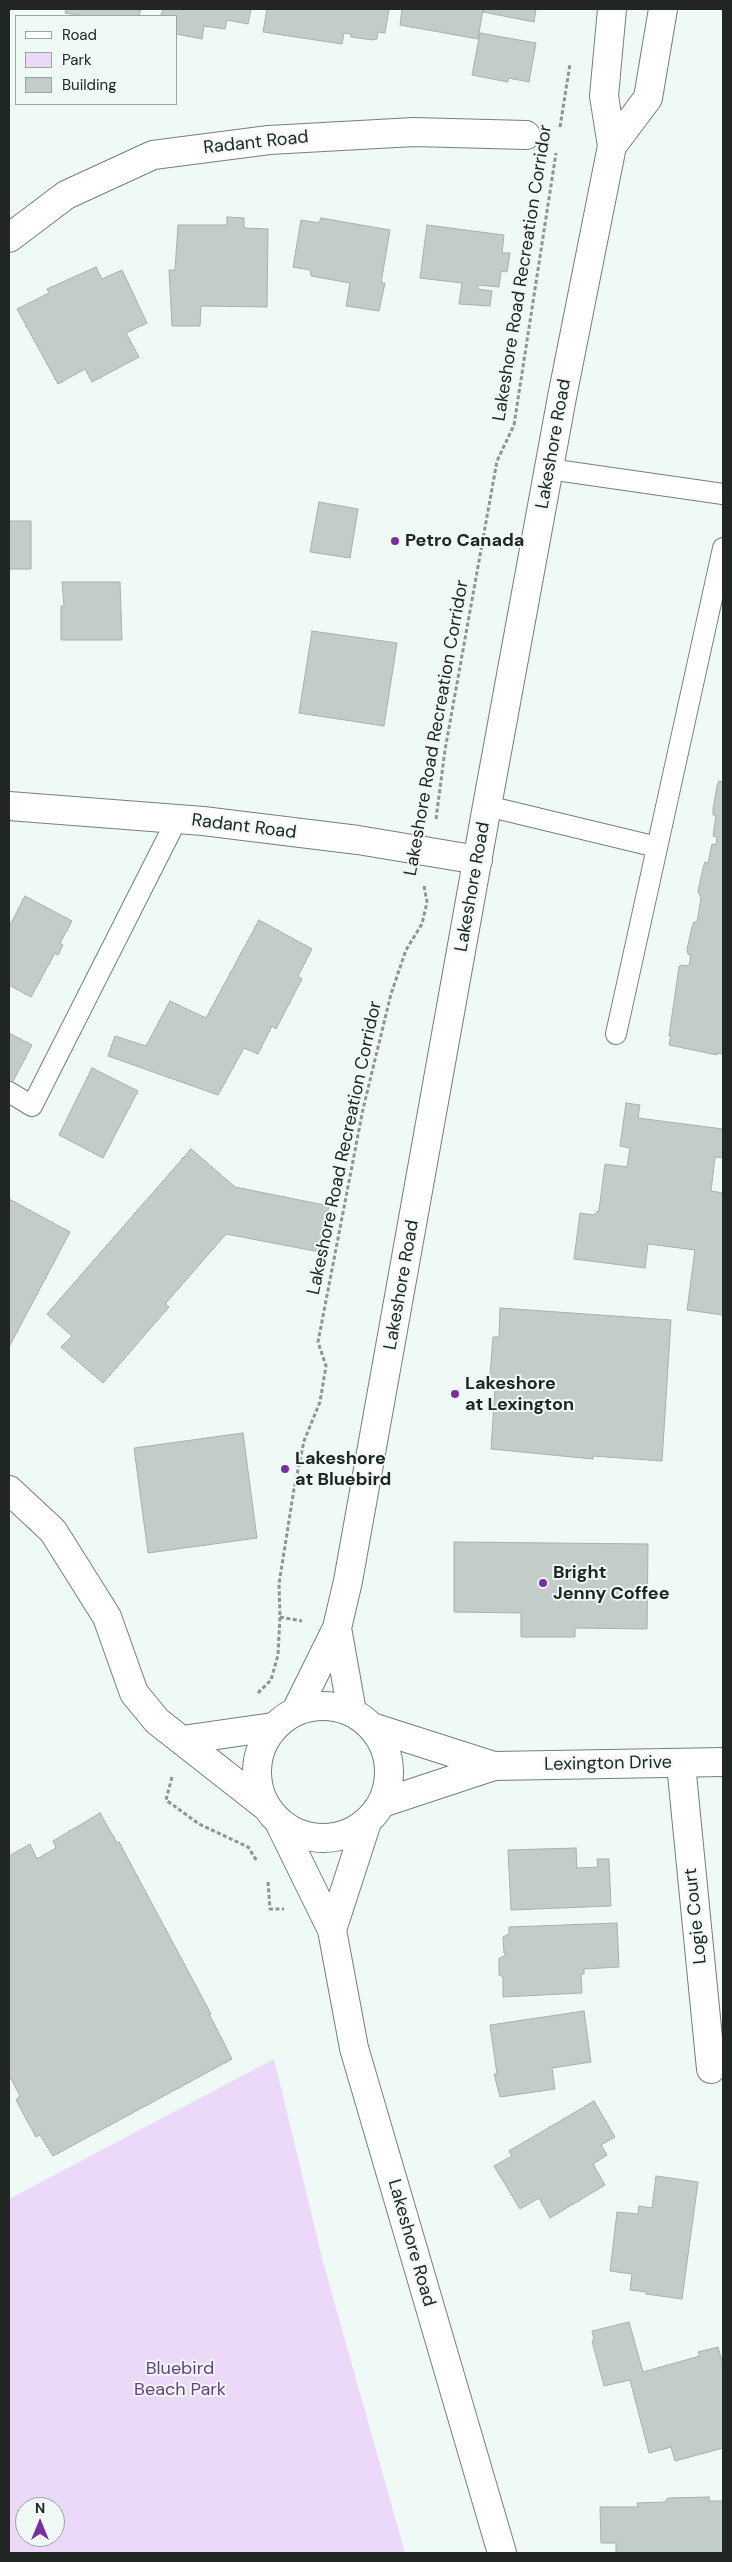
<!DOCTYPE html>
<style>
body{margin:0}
#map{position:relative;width:732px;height:2562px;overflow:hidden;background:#eff9f5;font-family:"DM Sans",sans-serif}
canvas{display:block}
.frame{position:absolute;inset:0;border:10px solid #212523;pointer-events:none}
.legend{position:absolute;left:15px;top:15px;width:162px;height:90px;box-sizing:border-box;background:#eff9f5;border:1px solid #9da4a1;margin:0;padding:6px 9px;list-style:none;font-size:15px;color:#212523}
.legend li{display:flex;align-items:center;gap:10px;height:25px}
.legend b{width:25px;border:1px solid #9da4a1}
.north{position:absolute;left:15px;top:2497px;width:50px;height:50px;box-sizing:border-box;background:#eff9f5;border:1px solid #9da4a1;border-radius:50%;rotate:0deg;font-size:14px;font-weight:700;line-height:20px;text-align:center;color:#212523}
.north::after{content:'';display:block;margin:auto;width:18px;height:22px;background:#792fa2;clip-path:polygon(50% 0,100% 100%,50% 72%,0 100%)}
</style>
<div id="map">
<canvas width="732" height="2562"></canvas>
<div class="frame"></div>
<ul class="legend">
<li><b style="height:6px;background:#fff"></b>Road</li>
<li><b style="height:14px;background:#ecd9fa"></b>Park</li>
<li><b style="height:14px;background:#c2ccc8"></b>Building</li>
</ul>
<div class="north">N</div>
</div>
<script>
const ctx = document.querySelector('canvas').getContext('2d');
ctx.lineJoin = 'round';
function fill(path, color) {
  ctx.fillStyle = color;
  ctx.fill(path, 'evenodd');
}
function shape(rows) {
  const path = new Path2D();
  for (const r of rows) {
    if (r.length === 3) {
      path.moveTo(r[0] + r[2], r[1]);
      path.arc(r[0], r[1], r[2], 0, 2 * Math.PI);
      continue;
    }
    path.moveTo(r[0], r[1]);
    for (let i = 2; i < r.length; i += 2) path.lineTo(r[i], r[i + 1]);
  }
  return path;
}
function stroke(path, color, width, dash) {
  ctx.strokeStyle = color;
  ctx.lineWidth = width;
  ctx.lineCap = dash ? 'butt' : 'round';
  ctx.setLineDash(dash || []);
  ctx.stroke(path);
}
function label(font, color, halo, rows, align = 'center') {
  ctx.font = font + ' "DM Sans",sans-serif';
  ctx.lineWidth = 4;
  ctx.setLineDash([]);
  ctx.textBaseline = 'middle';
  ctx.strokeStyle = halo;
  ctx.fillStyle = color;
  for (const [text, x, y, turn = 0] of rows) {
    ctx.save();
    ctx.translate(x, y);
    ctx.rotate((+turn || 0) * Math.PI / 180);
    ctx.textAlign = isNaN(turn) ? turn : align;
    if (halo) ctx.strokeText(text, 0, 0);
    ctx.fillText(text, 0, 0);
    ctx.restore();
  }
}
fill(shape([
 [274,2059,323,2262,405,2553,9,2553,9,2199],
 [25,2507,55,2507,55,2537,25,2537]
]), '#ecd9fa');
const building = shape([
 [66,9,141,9,139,16,85,16,65,13,66,9],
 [163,9,251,9,248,24,227,20,225,29,204,26,202,39,176,34,176,16,161,16,163,9],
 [267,9,389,9,385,33,378,32,377,39,373,40,351,37,351,34,344,33,342,44,263,32,267,9],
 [402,9,483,9,478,39,400,25,402,9],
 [484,9,536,9,534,22,483,12,484,9],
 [480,33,536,43,529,82,508,78,508,82,472,75,480,33],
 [227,217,244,218,244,228,268,229,267,307,201,306,200,326,172,326,169,270,175,270,178,225,227,225,227,217],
 [321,218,390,230,381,283,385,283,379,311,346,306,350,283,311,276,310,270,293,267,301,220,319,223,321,218],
 [427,225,504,235,502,253,510,253,507,272,501,271,499,287,478,285,478,289,492,291,490,306,459,304,462,283,420,278,427,225],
 [96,267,102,279,122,270,147,323,126,333,139,357,92,382,85,369,58,384,17,309,49,293,47,289,96,267],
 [319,502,358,509,350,558,310,552,319,502],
 [9,521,31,521,31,569,9,569,9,521],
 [62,582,120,582,122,640,61,640,61,606,64,606,62,582],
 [312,631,397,643,384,726,299,713,312,631],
 [723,779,723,1054,717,1053,717,1055,669,1045,671,1036,669,1036,679,967,681,965,689,966,691,955,688,954,687,949,692,927,694,922,697,922,701,898,698,891,703,868,705,862,708,863,712,844,716,845,717,837,713,836,716,815,713,815,713,809,717,786,719,781,723,782,723,779],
 [25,896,72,921,60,943,63,945,58,955,55,953,31,997,9,985,9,927,25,896],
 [259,920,312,949,298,976,302,979,276,1029,272,1026,258,1054,244,1048,218,1095,108,1056,115,1036,146,1046,170,1001,206,1018,259,920],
 [9,1033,32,1045,11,1085,9,1084,9,1033],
 [92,1068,138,1091,103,1158,59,1135,92,1068],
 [626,1103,640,1105,638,1118,723,1129,723,1158,715,1157,711,1191,723,1193,723,1315,687,1310,695,1250,648,1244,645,1268,574,1259,580,1213,594,1215,599,1210,605,1164,627,1167,630,1148,620,1146,626,1103],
 [191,1149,235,1187,329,1206,320,1252,226,1234,165,1304,169,1307,103,1383,61,1347,72,1336,47,1314,191,1149],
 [9,1199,70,1232,9,1347,9,1199],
 [500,1308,671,1320,662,1461,593,1456,593,1459,491,1449,495,1389,489,1388,493,1337,499,1337,500,1308],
 [243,1433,257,1538,148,1553,134,1448,243,1433],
 [454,1542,648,1544,647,1629,575,1628,575,1637,521,1637,521,1613,454,1612,454,1542],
 [100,1813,117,1843,119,1842,211,2014,209,2014,232,2059,53,2156,40,2135,36,2137,16,2100,20,2096,9,2075,9,1856,30,1844,37,1859,56,1848,53,1841,100,1813],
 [576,1848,577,1868,598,1867,597,1859,609,1859,611,1906,511,1910,508,1850,576,1848],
 [617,1923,619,1967,584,1969,584,1974,581,1974,582,1993,503,1997,503,1977,499,1975,499,1959,507,1954,504,1953,503,1937,509,1934,509,1927,617,1923],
 [584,2011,591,2062,552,2068,555,2089,500,2097,494,2074,497,2074,490,2025,584,2011],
 [594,2101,615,2137,601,2145,607,2155,593,2164,605,2185,550,2218,539,2198,520,2209,494,2166,512,2156,509,2151,594,2101],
 [656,2176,698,2182,682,2299,646,2294,646,2292,630,2290,632,2274,610,2271,617,2212,638,2214,639,2206,652,2208,656,2176],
 [629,2322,643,2372,700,2356,698,2352,718,2347,723,2364,723,2448,675,2461,671,2447,649,2453,630,2380,604,2386,592,2341,594,2340,592,2331,629,2322],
 [709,2497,709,2501,723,2501,723,2553,616,2553,616,2543,601,2543,600,2507,638,2507,637,2503,665,2502,668,2498,709,2497]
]);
fill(building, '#c2ccc8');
stroke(building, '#a7b1ac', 1);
const lane = shape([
 [549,469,723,494],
 [487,806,657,847],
 [616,1034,723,548],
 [9,1092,32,1106,177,819]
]);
const street = shape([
 [9,238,66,195,153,155,269,140,414,132,526,135],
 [9,806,203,821,358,840,478,860],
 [9,1490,53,1531,107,1617,134,1693,157,1721,264,1805],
 [182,1740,273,1727],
 [681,1764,711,2069]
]);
const secondary = shape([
 [612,146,648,98,663,9],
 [337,1628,352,1712],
 [323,1772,66],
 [296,1711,337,1628,348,1581,487,806,562,397,612,146,604,96,612,9],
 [372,1727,494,1766,723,1762],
 [382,1803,494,1766],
 [280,1824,332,1930,354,2048,502,2553],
 [332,1930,367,1822]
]);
stroke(lane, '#767f7b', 22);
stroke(street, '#767f7b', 30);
stroke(secondary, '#767f7b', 30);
stroke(shape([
 [560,127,570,64],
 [436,819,445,750,497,461,514,425,556,153],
 [280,1617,302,1621],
 [258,1693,271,1680,278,1655,280,1617,279,1584,294,1489,304,1441,320,1402,326,1366,318,1342,363,1109,391,994,406,950,422,924,427,902,424,886],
 [172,1777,166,1800,199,1824,248,1847,257,1861],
 [268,1882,270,1909,284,1909]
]), '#8e9592', 3, [4, 2.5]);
stroke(lane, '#fff', 20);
stroke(street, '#fff', 28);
stroke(secondary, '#fff', 28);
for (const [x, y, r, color] of [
 [395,541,5,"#792fa2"],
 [455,1394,5,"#792fa2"],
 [285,1469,5,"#792fa2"],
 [543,1583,5,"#792fa2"]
]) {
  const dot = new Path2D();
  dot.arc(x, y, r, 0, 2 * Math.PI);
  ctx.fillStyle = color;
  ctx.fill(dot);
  stroke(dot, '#eff9f5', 2);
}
label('18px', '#212523', '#eff9f5', [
 ["Radant Road",256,143,-6],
 ["Lakeshore Road Recreation Corridor",523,273,-81],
 ["Lakeshore Road",554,444,-80],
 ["Lakeshore Road Recreation Corridor",437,728,-80],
 ["Radant Road",244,827,7],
 ["Lakeshore Road",473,887,-80],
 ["Lakeshore Road Recreation Corridor",345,1148,-78],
 ["Lakeshore Road",402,1285,-80],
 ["Lexington Drive",608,1764,-1],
 ["Logie Court",696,1916,-96],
 ["Lakeshore Road",411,2243,74]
]);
label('bold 18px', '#212523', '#eff9f5', [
 ["Petro Canada",405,541],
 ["Lakeshore",465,1384],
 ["at Lexington",465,1405],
 ["Lakeshore",295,1459],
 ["at Bluebird",295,1480],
 ["Bright",553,1573],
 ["Jenny Coffee",553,1594]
], 'left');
label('18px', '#673e81', '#eff9f5', [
 ["Bluebird",180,2369],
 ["Beach Park",180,2390]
]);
</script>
